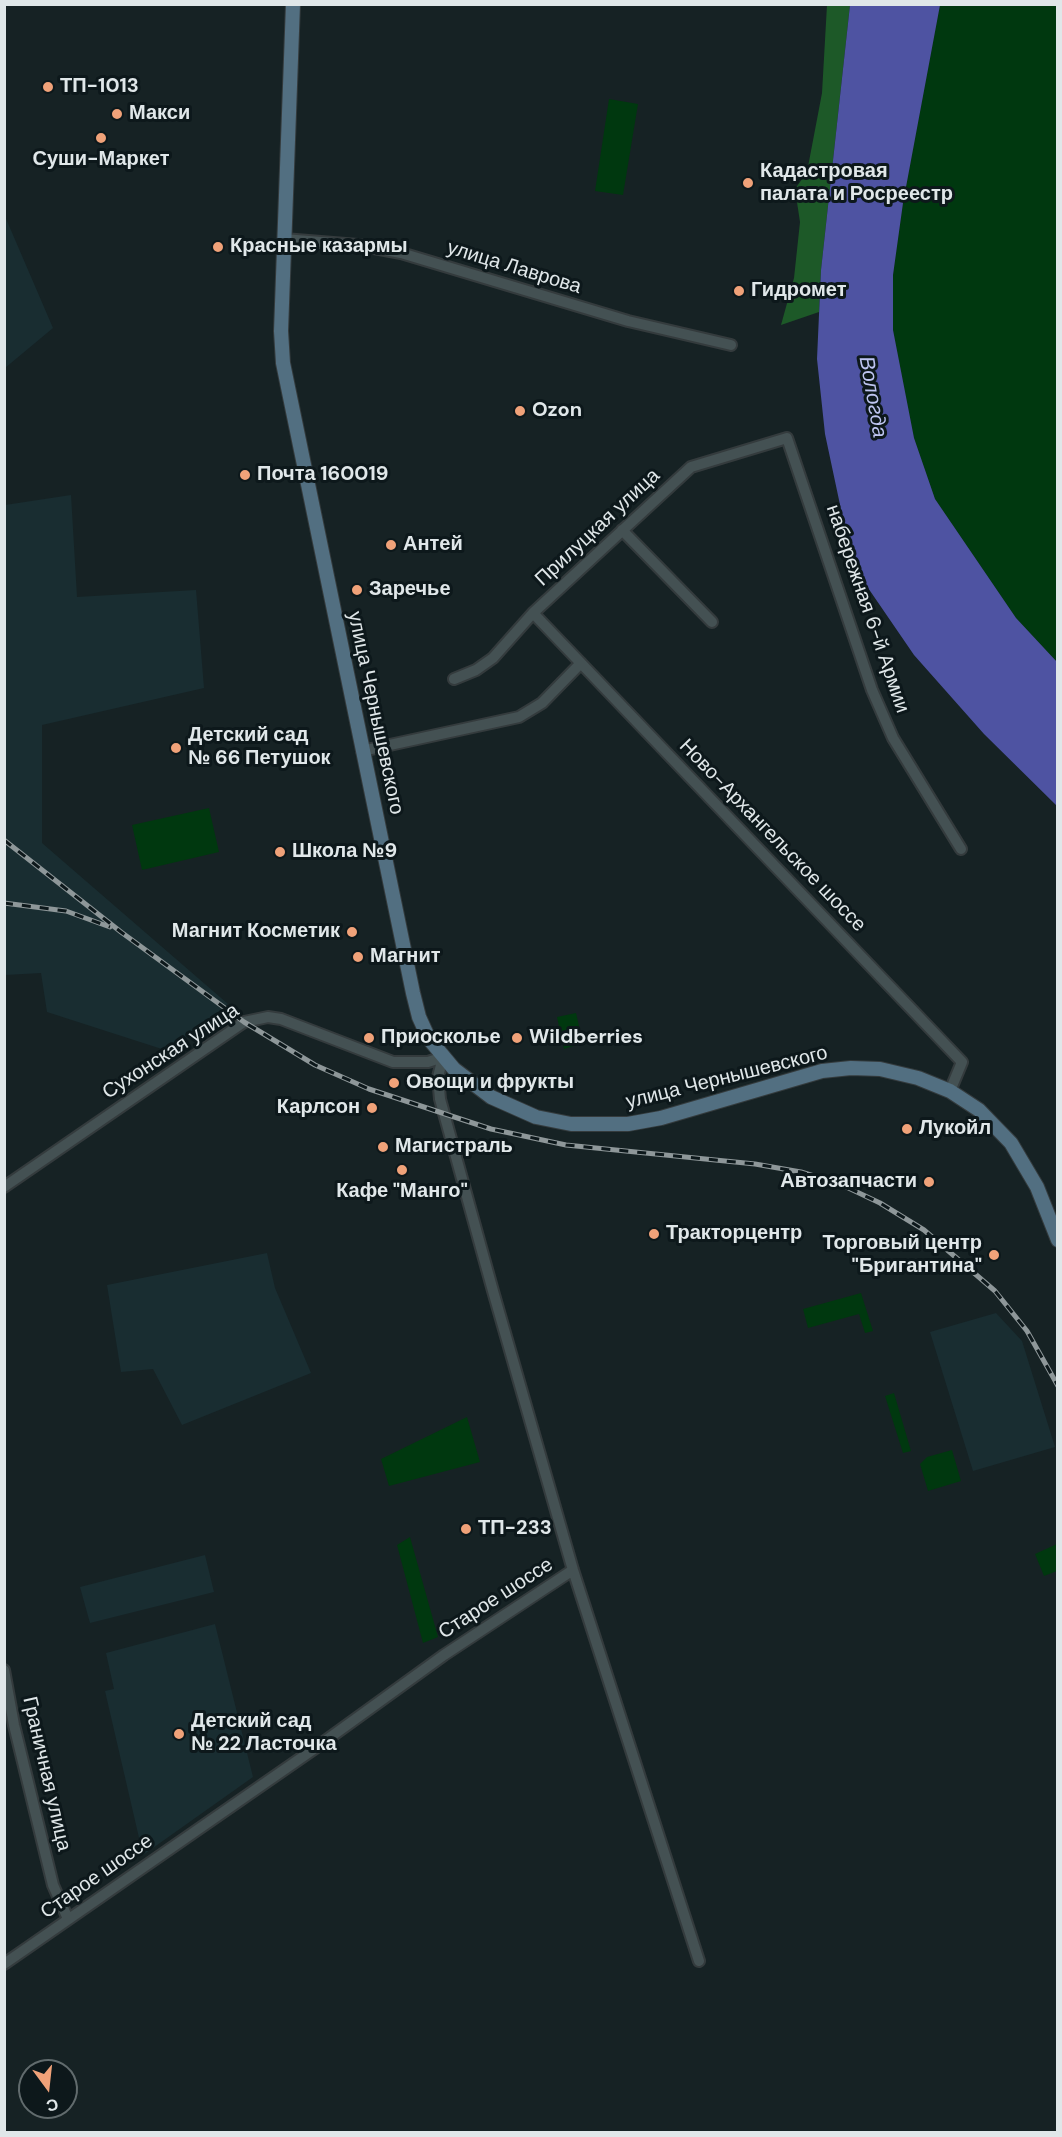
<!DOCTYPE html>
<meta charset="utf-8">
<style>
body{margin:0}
#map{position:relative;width:1062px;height:2137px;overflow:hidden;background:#162224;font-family:"DM Sans",sans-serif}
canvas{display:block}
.frame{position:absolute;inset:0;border:6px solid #e0e7e9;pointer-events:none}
.north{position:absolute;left:18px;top:2059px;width:60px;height:60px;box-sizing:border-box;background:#0d181b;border:2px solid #616b6d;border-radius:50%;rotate:165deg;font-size:16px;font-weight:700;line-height:24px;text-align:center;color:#e0e7e9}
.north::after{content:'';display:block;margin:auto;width:21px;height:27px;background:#f0a279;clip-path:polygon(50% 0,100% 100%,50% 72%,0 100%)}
</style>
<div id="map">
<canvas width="1062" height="2137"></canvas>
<div class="frame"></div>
<div class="north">С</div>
</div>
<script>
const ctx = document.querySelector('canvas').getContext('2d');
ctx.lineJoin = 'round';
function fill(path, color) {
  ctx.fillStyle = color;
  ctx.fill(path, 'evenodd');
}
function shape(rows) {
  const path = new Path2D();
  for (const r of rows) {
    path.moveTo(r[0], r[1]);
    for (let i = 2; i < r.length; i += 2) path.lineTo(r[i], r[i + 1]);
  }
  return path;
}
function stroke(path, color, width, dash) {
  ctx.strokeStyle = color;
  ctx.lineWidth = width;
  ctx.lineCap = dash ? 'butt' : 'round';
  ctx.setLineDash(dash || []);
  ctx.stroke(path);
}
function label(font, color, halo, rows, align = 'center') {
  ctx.font = font + ' "DM Sans",sans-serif';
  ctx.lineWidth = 6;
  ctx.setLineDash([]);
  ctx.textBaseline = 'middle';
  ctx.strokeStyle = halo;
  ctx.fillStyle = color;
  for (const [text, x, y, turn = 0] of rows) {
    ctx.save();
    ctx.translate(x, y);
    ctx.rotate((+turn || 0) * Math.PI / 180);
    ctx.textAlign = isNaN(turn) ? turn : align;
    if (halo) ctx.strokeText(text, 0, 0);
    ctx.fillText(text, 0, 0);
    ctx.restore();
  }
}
fill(shape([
 [4,214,53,328,5,368,4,368],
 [71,495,77,597,196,590,204,688,42,725,42,843,228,1004,168,1051,47,1012,41,973,5,975,5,505],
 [267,1253,275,1288,311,1373,182,1425,153,1369,121,1372,107,1285],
 [996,1313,1022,1341,1055,1447,973,1471,930,1332],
 [205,1555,214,1592,90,1623,80,1587],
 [215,1624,253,1777,143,1855,105,1691,114,1689,106,1653]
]), '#192d31');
fill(shape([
 [940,5,1057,5,1057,662,1016,618,935,499,914,438,893,330,893,275,903,203],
 [609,99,638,104,623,195,595,191],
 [209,808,219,852,142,870,132,825],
 [576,1013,583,1043,564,1049,557,1017],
 [861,1293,873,1331,865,1333,859,1314,808,1328,803,1309],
 [894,1393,911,1451,903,1453,885,1396],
 [467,1417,480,1462,389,1486,381,1459],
 [952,1450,961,1481,928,1491,920,1464,927,1457],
 [410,1537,438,1637,423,1643,397,1545],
 [1057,1544,1057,1571,1044,1576,1035,1554]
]), '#00380f');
fill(shape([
 [827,5,850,5,821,270,819,312,781,325,794,278,800,222,795,189,807,172,822,93]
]), '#1d5928');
fill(shape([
 [850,5,940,5,903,203,893,275,893,330,914,438,935,499,1016,618,1057,662,1057,806,984,734,914,655,853,566,825,434,817,359,821,270]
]), '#4e53a2');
const street = shape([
 [284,239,358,245,401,253,628,321,731,345],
 [622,530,712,622],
 [533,613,962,1062,950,1091],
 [454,679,476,670,493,658,533,613,691,467,787,438,872,690,893,738,961,849],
 [362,751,519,717,542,703,581,663],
 [443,1057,438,1077,440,1099,493,1291,573,1570,699,1961],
 [4,1187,244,1022,268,1017,281,1019,393,1062,428,1062,443,1057],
 [4,1670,14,1725,53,1885,68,1919],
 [4,1964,314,1749,444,1655,573,1570]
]);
const secondary = shape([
 [293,4,281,331,283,363,413,993,419,1017,429,1039,454,1069,491,1097,536,1117,571,1124,628,1124,661,1118,822,1071,851,1068,880,1069,918,1078,950,1091,979,1110,1011,1143,1037,1187,1058,1240]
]);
stroke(street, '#343b3d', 14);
stroke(secondary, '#343b3d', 16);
stroke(street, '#445153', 10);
stroke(secondary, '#526f81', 14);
const rail = shape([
 [4,840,121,932,244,1022,315,1065,369,1089,491,1129,566,1145,755,1164,801,1172,840,1184,880,1203,924,1230,995,1291,1027,1331,1058,1386],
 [4,903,66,911,110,927]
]);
stroke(rail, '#8e9799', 5);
stroke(rail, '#0d181b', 3, [9]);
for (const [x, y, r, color] of [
 [48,87,6,"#f0a279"],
 [117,114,6,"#f0a279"],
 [101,138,6,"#f0a279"],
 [748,183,6,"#f0a279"],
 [218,247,6,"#f0a279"],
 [739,291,6,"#f0a279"],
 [520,411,6,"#f0a279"],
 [245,475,6,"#f0a279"],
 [391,545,6,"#f0a279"],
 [357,590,6,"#f0a279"],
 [176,748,6,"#f0a279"],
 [280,852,6,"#f0a279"],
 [352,932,6,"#f0a279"],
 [358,957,6,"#f0a279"],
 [369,1038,6,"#f0a279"],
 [517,1038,6,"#f0a279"],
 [394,1083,6,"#f0a279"],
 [372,1108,6,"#f0a279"],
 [907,1129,6,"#f0a279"],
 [383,1147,6,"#f0a279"],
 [402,1170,6,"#f0a279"],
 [929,1182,6,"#f0a279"],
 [654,1234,6,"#f0a279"],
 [994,1255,6,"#f0a279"],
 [466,1529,6,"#f0a279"],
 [179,1734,6,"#f0a279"]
]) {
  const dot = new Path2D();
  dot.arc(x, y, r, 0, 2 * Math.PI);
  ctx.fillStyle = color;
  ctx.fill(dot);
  stroke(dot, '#0d181b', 2);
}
label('bold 20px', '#e0e7e9', '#0d181b', [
 ["ТП-1013",60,87],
 ["Макси",129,114],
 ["Суши-Маркет",101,160,"center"],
 ["Кадастровая",760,172],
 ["палата и Росреестр",760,195],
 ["Красные казармы",230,247],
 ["Гидромет",751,291],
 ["Ozon",532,411],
 ["Почта 160019",257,475],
 ["Антей",403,545],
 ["Заречье",369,590],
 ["Детский сад",188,736],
 ["№ 66 Петушок",188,759],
 ["Школа №9",292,852],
 ["Магнит Косметик",340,932,"right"],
 ["Магнит",370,957],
 ["Приосколье",381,1038],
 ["Wildberries",529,1038],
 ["Овощи и фрукты",406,1083],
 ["Карлсон",360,1108,"right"],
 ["Лукойл",919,1129],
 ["Магистраль",395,1147],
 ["Автозапчасти",917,1182,"right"],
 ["Кафе \"Манго\"",402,1192,"center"],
 ["Тракторцентр",666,1234],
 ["Торговый центр",982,1244,"right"],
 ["\"Бригантина\"",982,1267,"right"],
 ["ТП-233",478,1529],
 ["Детский сад",191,1722],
 ["№ 22 Ласточка",191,1745]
], 'left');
label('20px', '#e0e7e9', '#0d181b', [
 ["улица Лаврова",514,268,17],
 ["Прилуцкая улица",598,528,-43],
 ["набережная 6-й Армии",867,609,71],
 ["улица Чернышевского",375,713,78],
 ["Ново-Архангельское шоссе",772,836,46],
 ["Сухонская улица",171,1052,-33],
 ["улица Чернышевского",727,1078,-14],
 ["Старое шоссе",496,1599,-33],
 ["Граничная улица",46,1774,77],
 ["Старое шоссе",97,1877,-35]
]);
label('italic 21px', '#bec5f1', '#0d181b', [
 ["Вологда",872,397,80]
]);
</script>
